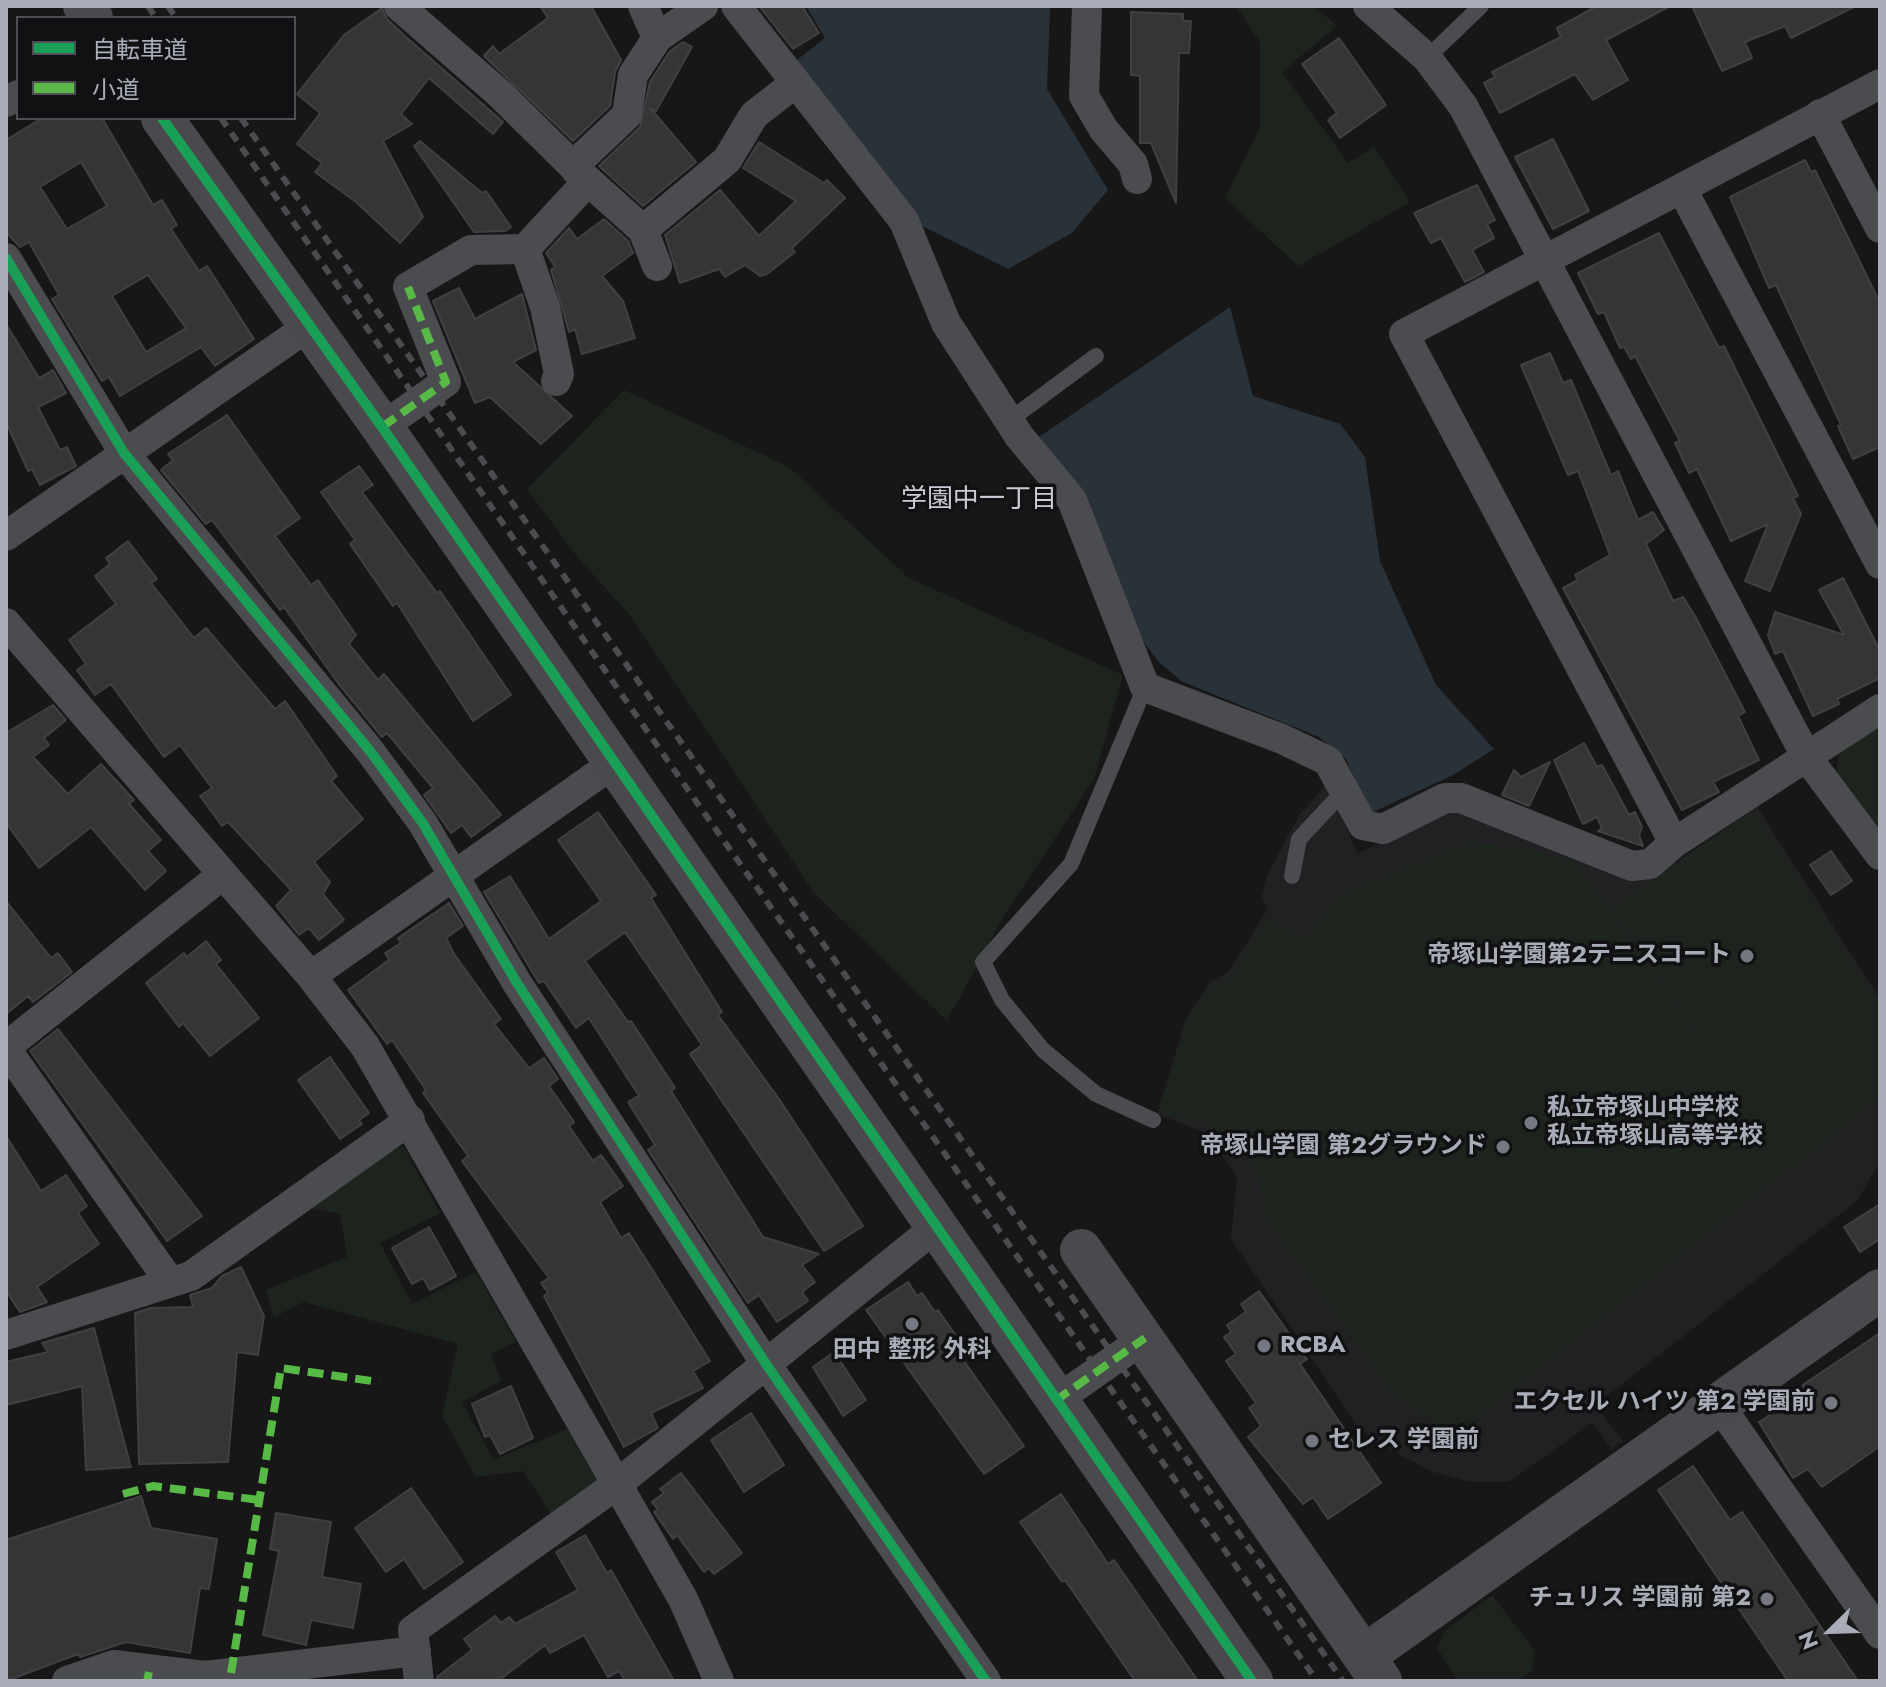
<!DOCTYPE html>
<meta charset="utf-8">
<style>
body{margin:0}
#map{position:relative;width:1886px;height:1687px;overflow:hidden;background:#171717;font-family:Jost,"Noto Sans JP",sans-serif}
canvas{display:block}
.frame{position:absolute;inset:0;border:8px solid #a8adb8;pointer-events:none}
.legend{position:absolute;left:16px;top:16px;width:280px;height:104px;box-sizing:border-box;background:#111113;border:2px solid #4d4f55;margin:0;padding:10px 14px;list-style:none;font-size:24px;color:#a8adb8}
.legend li{display:flex;align-items:center;gap:16px;height:40px}
.legend b{width:40px;border:2px solid #4d4f55}
.north{position:absolute;left:1790px;top:1591px;width:80px;height:80px;-webkit-text-stroke:6px #111113;paint-order:stroke;rotate:247deg;font-size:22px;font-weight:700;line-height:32px;text-align:center;color:#a8adb8}
.north::after{content:'';display:block;margin:auto;width:28px;height:36px;background:#a8adb8;clip-path:polygon(50% 0,100% 100%,50% 72%,0 100%)}
</style>
<div id="map">
<canvas width="1886" height="1687"></canvas>
<div class="frame"></div>
<ul class="legend">
<li><b style="height:10px;background:#1a9f57"></b>自転車道</li>
<li><b style="height:10px;background:#58b947"></b>小道</li>
</ul>
<div class="north">N</div>
</div>
<script>
const ctx = document.querySelector('canvas').getContext('2d');
ctx.lineJoin = 'round';
function fill(path, color) {
  ctx.fillStyle = color;
  ctx.fill(path, 'evenodd');
}
function shape(rows) {
  const path = new Path2D();
  for (const r of rows) {
    path.moveTo(r[0], r[1]);
    for (let i = 2; i < r.length; i += 2) path.lineTo(r[i], r[i + 1]);
  }
  return path;
}
function stroke(path, color, width, dash) {
  ctx.strokeStyle = color;
  ctx.lineWidth = width;
  ctx.lineCap = dash ? 'butt' : 'round';
  ctx.setLineDash(dash || []);
  ctx.stroke(path);
}
function label(font, color, halo, rows, align = 'center') {
  ctx.font = font + ' Jost,"Noto Sans JP",sans-serif';
  ctx.lineWidth = 7;
  ctx.setLineDash([]);
  ctx.textBaseline = 'middle';
  ctx.strokeStyle = halo;
  ctx.fillStyle = color;
  for (const [text, x, y, turn = 0] of rows) {
    ctx.save();
    ctx.translate(x, y);
    ctx.rotate((+turn || 0) * Math.PI / 180);
    ctx.textAlign = isNaN(turn) ? turn : align;
    if (halo) ctx.strokeText(text, 0, 0);
    ctx.fillText(text, 0, 0);
    ctx.restore();
  }
}
fill(shape([
 [1329,782,1357,854,1451,807,1660,873,1757,807,1880,999,1880,1161,1857,1201,1595,1405,1623,1441,1612,1449,1592,1423,1509,1482,1469,1482,1431,1471,1384,1447,1357,1426,1231,1239,1237,1177,1206,1133,1157,1114,1186,1018,1210,982,1229,971,1267,910,1262,896,1267,876,1299,815]
]), '#212123');
fill(shape([
 [1236,6,1314,6,1337,26,1282,72,1348,163,1374,147,1410,202,1298,266,1225,198,1260,128,1260,42],
 [624,390,789,467,909,578,1123,675,1094,779,1004,916,947,1021,814,893,629,614,578,558,527,489],
 [1880,727,1880,836,1835,777,1839,753],
 [1754,811,1880,1005,1880,1096,1792,1171,1611,908],
 [1471,842,1525,848,1577,862,1789,1169,1457,1435,1395,1397,1265,1218,1257,1171,1210,1124,1158,1113,1187,1020,1209,989,1232,976,1267,918,1306,937,1342,893],
 [388,1145,404,1148,440,1213,380,1243,412,1304,476,1272,516,1342,491,1354,501,1381,462,1402,494,1460,567,1429,597,1477,597,1485,552,1516,523,1471,476,1477,442,1416,458,1344,304,1302,274,1317,266,1290,347,1257,340,1214,307,1207],
 [1492,1595,1535,1651,1532,1671,1517,1681,1458,1681,1437,1648,1445,1631]
]), '#1d241e');
fill(shape([
 [806,6,1050,6,1047,89,1108,190,1072,233,1008,269,916,223,793,63,825,38],
 [1230,307,1253,396,1340,424,1365,457,1380,561,1436,685,1494,749,1453,775,1369,814,1346,759,1319,737,1183,682,1159,662,1139,636,1036,439]
]), '#2a3239');
const building = shape([
 [540,6,591,6,621,60,615,72,610,106,573,141,484,56,493,46,499,54,548,18,540,6],
 [759,6,802,6,819,33,793,49,759,6],
 [1597,6,1670,6,1606,40,1628,80,1593,100,1575,74,1500,113,1484,83,1495,77,1492,72,1561,37,1557,28,1597,6],
 [1692,6,1856,6,1791,38,1785,26,1745,42,1752,58,1722,71,1692,6],
 [382,8,387,19,406,37,503,122,493,134,429,78,401,114,412,124,383,141,423,217,400,243,356,202,315,172,322,163,297,144,320,113,297,94,344,35,382,8],
 [1131,12,1183,14,1183,21,1191,21,1189,53,1179,53,1176,203,1151,143,1140,143,1140,76,1131,75,1131,12],
 [1339,38,1386,105,1340,138,1328,120,1337,113,1302,64,1339,38],
 [683,42,692,47,656,111,650,108,696,162,643,206,599,166,640,127,650,82,670,51,683,42],
 [42,118,102,118,153,205,162,200,177,225,171,229,199,271,207,266,254,339,215,366,201,347,120,396,109,377,102,381,52,299,59,295,29,242,20,247,6,232,6,140,42,118],
 [81,162,107,206,67,229,40,187,81,162],
 [148,275,186,328,146,352,112,296,148,275],
 [1553,139,1589,211,1553,229,1515,157,1553,139],
 [420,141,482,193,486,191,511,227,505,231,474,232,414,146,420,141],
 [759,142,824,183,827,180,845,198,792,248,795,252,767,274,760,276,745,265,725,277,719,269,680,283,665,235,720,190,759,236,796,201,743,168,759,142],
 [1805,160,1811,172,1815,170,1880,303,1880,447,1853,459,1838,426,1841,425,1776,285,1769,288,1730,197,1805,160],
 [1477,185,1495,220,1487,224,1494,238,1472,250,1484,272,1465,282,1441,238,1431,243,1414,213,1477,185],
 [604,219,628,241,633,253,602,276,623,301,635,338,582,354,575,329,569,332,551,270,555,267,546,253,569,228,577,239,604,219],
 [1659,233,1719,348,1724,346,1798,496,1793,498,1801,514,1770,591,1745,581,1768,524,1731,541,1697,469,1689,473,1675,443,1680,441,1635,356,1631,359,1624,347,1620,348,1604,312,1598,314,1578,273,1659,233],
 [459,288,475,319,522,294,536,350,513,362,572,416,541,444,490,397,475,403,433,301,459,288],
 [6,324,39,378,53,370,66,393,38,407,60,450,67,447,76,466,40,485,32,469,28,471,6,422,6,324],
 [1550,353,1563,383,1571,380,1611,475,1618,471,1638,520,1653,512,1664,530,1646,544,1673,601,1683,597,1695,616,1745,712,1738,716,1759,760,1713,782,1719,792,1682,810,1563,588,1578,580,1575,575,1610,555,1578,471,1568,475,1521,365,1550,353],
 [227,415,300,518,275,536,311,585,318,580,356,635,349,644,378,680,384,674,501,815,471,837,462,825,451,833,424,795,433,788,387,733,382,737,338,683,284,607,280,610,212,520,206,524,161,470,173,460,168,454,227,415],
 [359,466,373,485,362,492,437,593,440,591,511,695,473,721,397,603,393,606,350,544,355,540,321,492,359,466],
 [128,541,157,579,151,583,194,638,206,628,275,709,285,701,337,776,331,781,363,819,314,862,330,882,323,894,344,920,319,940,309,928,299,935,276,906,291,890,228,822,222,826,200,796,212,788,180,745,164,757,111,684,95,695,77,670,86,664,69,640,116,604,95,576,110,564,106,558,128,541],
 [1843,578,1880,651,1880,678,1837,699,1839,704,1813,716,1783,651,1775,654,1768,635,1775,612,1844,635,1819,590,1843,578],
 [53,705,66,720,44,738,49,745,33,757,68,794,101,764,134,800,129,804,161,840,148,851,166,871,145,890,91,827,39,868,6,823,6,733,53,705],
 [1584,743,1597,767,1602,765,1629,815,1635,812,1642,827,1639,835,1643,846,1598,831,1602,828,1597,817,1583,824,1554,760,1584,743],
 [1550,762,1529,806,1502,795,1514,770,1521,777,1550,762],
 [598,812,656,895,651,898,722,1012,718,1015,779,1099,863,1226,824,1251,690,1054,702,1045,625,932,585,961,628,1022,631,1021,675,1088,671,1091,763,1237,819,1254,802,1265,815,1282,802,1292,808,1301,777,1322,759,1295,748,1303,648,1150,655,1145,628,1102,639,1096,589,1018,576,1028,544,981,539,983,484,892,510,876,549,939,601,901,558,840,598,812],
 [1831,851,1852,881,1831,895,1810,865,1831,851],
 [6,901,51,958,58,953,72,972,33,1002,28,996,6,1014,6,901],
 [449,903,463,926,446,938,454,954,501,1019,494,1024,529,1068,544,1058,558,1079,549,1086,574,1122,569,1126,593,1161,601,1155,623,1186,600,1202,621,1238,629,1233,710,1361,693,1371,703,1388,651,1413,658,1428,624,1447,544,1296,548,1293,541,1283,549,1278,462,1161,468,1156,423,1093,426,1090,392,1040,387,1044,348,990,389,960,385,953,401,943,398,938,449,903],
 [206,941,221,960,216,964,259,1018,210,1056,183,1023,179,1027,146,983,184,953,187,957,206,941],
 [58,1029,202,1216,167,1241,30,1051,58,1029],
 [330,1057,369,1113,359,1120,362,1124,340,1139,298,1080,330,1057],
 [6,1136,41,1191,66,1175,87,1206,78,1213,99,1244,37,1287,47,1302,20,1312,6,1291,6,1136],
 [1880,1204,1880,1239,1860,1252,1844,1227,1880,1204],
 [429,1227,456,1276,430,1290,423,1278,412,1284,392,1248,429,1227],
 [241,1267,264,1316,258,1355,237,1352,228,1462,139,1464,135,1313,151,1308,193,1307,190,1295,212,1288,222,1276,241,1267],
 [908,1282,917,1296,922,1293,935,1312,938,1310,956,1336,949,1340,1024,1446,984,1474,866,1310,908,1282],
 [1259,1291,1307,1359,1300,1364,1381,1483,1328,1519,1313,1497,1303,1504,1248,1437,1261,1426,1249,1408,1256,1403,1226,1361,1236,1354,1224,1337,1231,1332,1227,1325,1246,1312,1241,1304,1259,1291],
 [94,1328,130,1464,131,1467,86,1470,82,1386,6,1405,6,1362,48,1352,42,1343,94,1328],
 [1880,1333,1880,1446,1822,1487,1808,1469,1793,1478,1759,1422,1769,1416,1767,1413,1798,1394,1804,1384,1880,1333],
 [834,1352,866,1400,843,1416,813,1367,834,1352],
 [511,1386,533,1438,500,1454,490,1435,485,1437,472,1404,511,1386],
 [751,1413,784,1465,744,1492,711,1440,751,1413],
 [1693,1466,1730,1520,1742,1512,1858,1681,1788,1681,1658,1490,1693,1466],
 [681,1473,742,1553,714,1574,709,1568,704,1572,677,1535,673,1539,654,1512,658,1509,652,1502,664,1493,660,1489,681,1473],
 [411,1488,463,1562,424,1589,404,1559,386,1572,355,1528,411,1488],
 [1061,1494,1108,1564,1114,1560,1198,1681,1135,1681,1065,1580,1062,1582,1020,1522,1061,1494],
 [141,1496,151,1528,217,1539,209,1589,200,1588,190,1653,126,1642,80,1657,78,1654,6,1681,6,1540,141,1496],
 [276,1513,331,1522,322,1577,361,1584,353,1628,311,1620,306,1645,263,1635,279,1551,270,1549,276,1513],
 [585,1535,607,1573,611,1570,674,1681,625,1681,619,1671,608,1677,584,1635,550,1653,545,1645,498,1681,437,1681,437,1677,472,1650,464,1639,495,1616,501,1623,509,1617,515,1624,578,1590,556,1552,585,1535]
]);
fill(building, '#353536');
stroke(building, '#3f4043', 2);
stroke(shape([
 [1427,58,1481,6],
 [1011,419,1096,356],
 [1145,687,1071,864,983,962,1002,1000,1043,1050,1096,1094,1153,1120],
 [1292,876,1299,839,1343,792]
]), '#4b4c50', 16);
stroke(shape([
 [399,6,500,94,573,166,627,115,633,75,657,38,703,6],
 [643,6,657,38],
 [736,6,904,221,946,323,1019,436,1072,500,1145,687,1282,739,1328,761,1363,825,1383,829,1445,798,1461,798,1632,866,1650,864,1674,843,1880,709],
 [1087,6,1084,96,1104,130,1133,164,1137,179],
 [1368,6,1427,58,1463,106,1806,756,1880,855],
 [6,102,18,95],
 [1820,114,1880,228],
 [575,169,643,230,657,266],
 [1682,189,1880,564],
 [643,230,727,160,754,115,794,84],
 [525,249,545,307,559,374,556,381],
 [6,258,124,453,370,751,422,822,517,983,766,1364,986,1681],
 [382,427,446,382,408,287,471,250,525,249,588,181],
 [6,536,309,326],
 [6,623,311,976,365,1046,683,1599,719,1681],
 [1674,843,1404,334,1880,84],
 [311,976,614,763],
 [6,1047,222,875],
 [6,1049,170,1282],
 [6,1335,191,1276,410,1120],
 [1055,1401,1145,1338],
 [1719,1405,1880,1634],
 [67,1681,114,1665,205,1676,416,1651],
 [419,1681,413,1630,616,1485,936,1227]
]), '#4b4c50', 30);
stroke(shape([
 [84,6,92,18],
 [162,118,382,427,1252,1681],
 [1081,1250,1381,1681],
 [1364,1656,1880,1290]
]), '#4a4a4e', 42);
stroke(shape([
 [148,6,156,18],
 [168,6,176,18],
 [221,118,693,797,1317,1681],
 [241,118,1343,1681]
]), '#4b4c4f', 6, [10, 8]);
stroke(shape([
 [382,427,446,382,408,287],
 [1055,1401,1145,1338],
 [123,1494,153,1486,259,1500],
 [231,1673,281,1368,379,1382],
 [147,1681,149,1672]
]), '#58b947', 8, [16, 8]);
stroke(shape([
 [162,118,382,427,1252,1681],
 [6,258,124,453,370,751,422,822,517,983,766,1364,986,1681]
]), '#1a9f57', 10);
for (const [x, y, r, color] of [
 [1747,956,8,"#757880"],
 [1531,1123,8,"#757880"],
 [1503,1147,8,"#757880"],
 [912,1324,8,"#757880"],
 [1264,1346,8,"#757880"],
 [1831,1403,8,"#757880"],
 [1312,1441,8,"#757880"],
 [1767,1599,8,"#757880"]
]) {
  const dot = new Path2D();
  dot.arc(x, y, r, 0, 2 * Math.PI);
  ctx.fillStyle = color;
  ctx.fill(dot);
  stroke(dot, '#111113', 3);
}
label('bold 24px', '#a8adb8', '#111113', [
 ["帝塚山学園第2テニスコート",1731,956],
 ["私立帝塚山中学校",1547,1109,"left"],
 ["私立帝塚山高等学校",1547,1137,"left"],
 ["帝塚山学園 第2グラウンド",1487,1147],
 ["RCBA",1280,1346,"left"],
 ["田中 整形 外科",912,1351,"center"],
 ["エクセル ハイツ 第2 学園前",1815,1403],
 ["セレス 学園前",1328,1441,"left"],
 ["チュリス 学園前 第2",1751,1599]
], 'right');
label('26px', '#c9ccd4', '#111113', [
 ["学園中一丁目",979,501]
]);
</script>
